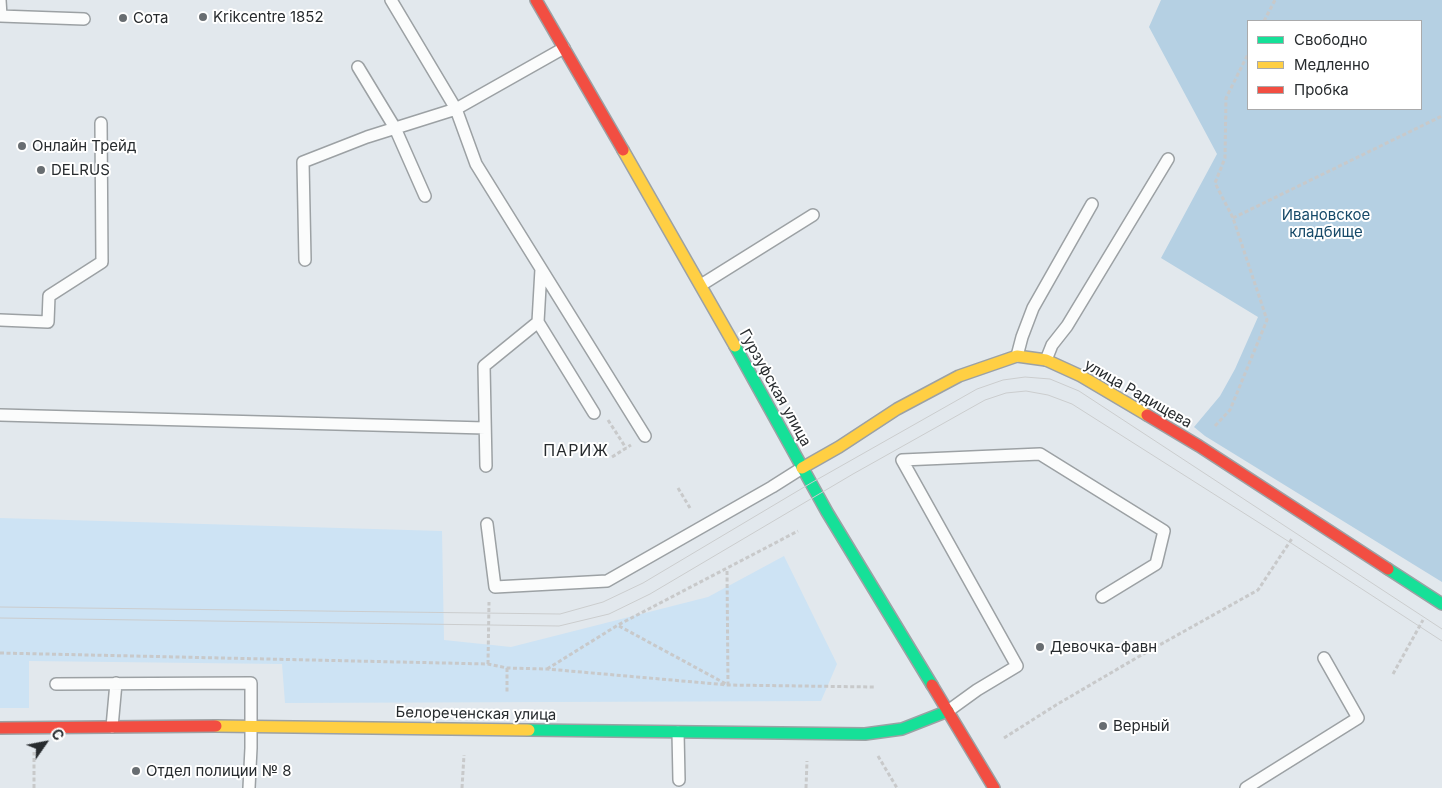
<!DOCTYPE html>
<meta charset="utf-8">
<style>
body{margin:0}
#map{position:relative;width:1442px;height:788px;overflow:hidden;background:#e2e8ed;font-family:Inter,sans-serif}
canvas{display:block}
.legend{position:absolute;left:1247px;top:20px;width:175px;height:90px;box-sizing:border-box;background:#fff;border:1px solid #a9aaab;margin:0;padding:6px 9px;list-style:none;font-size:15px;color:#272b2e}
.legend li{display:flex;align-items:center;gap:10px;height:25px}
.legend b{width:25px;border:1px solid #a9aaab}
.north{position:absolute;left:20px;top:718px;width:50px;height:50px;-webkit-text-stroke:4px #fff;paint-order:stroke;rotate:57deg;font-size:14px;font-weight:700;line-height:20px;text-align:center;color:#272b2e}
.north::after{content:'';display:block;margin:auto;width:18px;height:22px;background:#272b2e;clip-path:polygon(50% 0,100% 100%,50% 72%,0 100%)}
</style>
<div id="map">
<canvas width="1442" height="788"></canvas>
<ul class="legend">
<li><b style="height:6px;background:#16e098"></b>Свободно</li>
<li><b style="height:6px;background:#ffcf43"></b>Медленно</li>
<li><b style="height:6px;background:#f24e42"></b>Пробка</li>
</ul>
<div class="north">С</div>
</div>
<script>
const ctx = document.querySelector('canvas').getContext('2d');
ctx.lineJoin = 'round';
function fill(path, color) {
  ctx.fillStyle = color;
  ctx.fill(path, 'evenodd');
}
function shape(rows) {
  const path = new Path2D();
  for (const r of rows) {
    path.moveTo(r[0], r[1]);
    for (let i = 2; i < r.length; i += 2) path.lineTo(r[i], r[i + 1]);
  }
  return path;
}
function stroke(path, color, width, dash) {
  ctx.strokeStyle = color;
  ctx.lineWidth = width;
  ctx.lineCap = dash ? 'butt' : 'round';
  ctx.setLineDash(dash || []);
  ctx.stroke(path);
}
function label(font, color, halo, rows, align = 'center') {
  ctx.font = font + ' Inter,sans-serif';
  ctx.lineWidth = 4;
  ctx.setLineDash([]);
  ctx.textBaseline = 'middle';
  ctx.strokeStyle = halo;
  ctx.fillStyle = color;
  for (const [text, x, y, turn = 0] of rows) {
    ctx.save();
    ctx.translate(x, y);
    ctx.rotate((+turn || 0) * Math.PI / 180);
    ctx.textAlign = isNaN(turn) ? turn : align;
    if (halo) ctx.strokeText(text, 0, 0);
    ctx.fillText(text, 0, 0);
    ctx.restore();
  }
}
fill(shape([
 [0,518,442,531,444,640,511,647,708,597,784,556,837,664,821,701,285,703,282,664,29,661,29,708,0,708]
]), '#cde3f4');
fill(shape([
 [1161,0,1442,0,1442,582,1205,436,1194,427,1220,396,1235,369,1258,317,1161,258,1217,154,1149,27],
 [1248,21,1421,21,1421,109,1248,109]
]), '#b5d0e3');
const lane = shape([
 [0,0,1,16],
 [391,0,456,109,476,164,645,436],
 [0,16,84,19],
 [358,67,395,128,425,196],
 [305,260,303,162,367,137,456,109,564,48],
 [541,269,538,322,594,413],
 [701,285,813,215],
 [0,320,48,322,49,296,102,262,101,123],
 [1017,356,1022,337,1033,308,1092,204],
 [1046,360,1052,345,1067,326,1168,159],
 [0,415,485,428],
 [486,466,484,366,538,322],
 [487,524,495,587,607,581,772,487,802,468],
 [56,684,251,683,251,748,249,788],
 [948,711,977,690,1017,666,902,460,1040,454,1164,531,1156,564,1102,597],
 [112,727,116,683],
 [678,732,679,780],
 [1246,788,1358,718,1324,658]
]);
const fast = shape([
 [735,346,827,512,932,685],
 [1388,569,1442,604],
 [529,730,865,734,902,729,948,711]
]);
const slow = shape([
 [623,150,735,346],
 [802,468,839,447,897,409,959,376,1017,356,1046,360,1081,376,1147,415],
 [216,726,529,730]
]);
const jam = shape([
 [536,0,623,150],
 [1147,415,1199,446,1388,569],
 [932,685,994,788],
 [0,728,216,726]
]);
stroke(lane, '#9ca1a4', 14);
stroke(fast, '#9ca1a4', 14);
stroke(slow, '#9ca1a4', 14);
stroke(jam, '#9ca1a4', 14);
stroke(shape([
 [1264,21,1275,0],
 [1233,218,1442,116],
 [608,420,626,448],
 [1215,426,1230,410,1267,320,1233,218,1215,183,1225,158,1226,98,1248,54],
 [612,457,631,445],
 [678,488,690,508],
 [619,626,728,685,727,570],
 [0,653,488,664,507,668,547,669,728,685,874,687],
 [488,664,489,602],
 [507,668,507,692],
 [547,669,618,625,798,531],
 [1393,674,1423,620],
 [1004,738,1056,705,1138,657,1258,590,1293,537],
 [878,756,897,788],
 [34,788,34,752],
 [462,788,464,755],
 [806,788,807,761]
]), '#c8c9ca', 3, [4, 2.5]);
stroke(lane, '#fbfcfc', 11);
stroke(fast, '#16e098', 11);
stroke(slow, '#ffcf43', 11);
stroke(jam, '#f24e42', 11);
stroke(shape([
 [0,607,560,614,603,602,643,583,811,483,977,389,1003,380,1025,377,1050,379,1079,391,1442,629],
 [0,618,559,626,609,614,650,594,853,474,985,400,1006,393,1026,391,1048,395,1072,404,1291,543,1442,641]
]), '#cbcdce', 1);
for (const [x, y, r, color] of [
 [203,17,5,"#686d71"],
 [123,18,5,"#686d71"],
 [22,146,5,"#686d71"],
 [41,170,5,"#686d71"],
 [1040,647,5,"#686d71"],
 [1103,726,5,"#686d71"],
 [136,771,5,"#686d71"]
]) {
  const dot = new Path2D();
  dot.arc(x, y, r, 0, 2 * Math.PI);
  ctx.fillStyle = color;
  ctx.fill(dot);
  stroke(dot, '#fff', 2);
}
label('15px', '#272b2e', '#fff', [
 ["Krikcentre 1852",213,17],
 ["Сота",133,18],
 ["Онлайн Трейд",32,146],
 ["DELRUS",51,170],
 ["Девочка-фавн",1050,647],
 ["Верный",1113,726],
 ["Отдел полиции № 8",146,771]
], 'left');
label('15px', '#174a69', '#fff', [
 ["Ивановское",1326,215],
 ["кладбище",1326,232]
]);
label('15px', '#272b2e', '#fff', [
 ["Гурзуфская улица",775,388,61],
 ["улица Радищева",1138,394,30],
 ["Белореченская улица",476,714,1]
]);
ctx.letterSpacing = '1px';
label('16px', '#272b2e', '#fff', [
 ["ПАРИЖ",576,451]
]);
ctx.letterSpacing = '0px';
</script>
